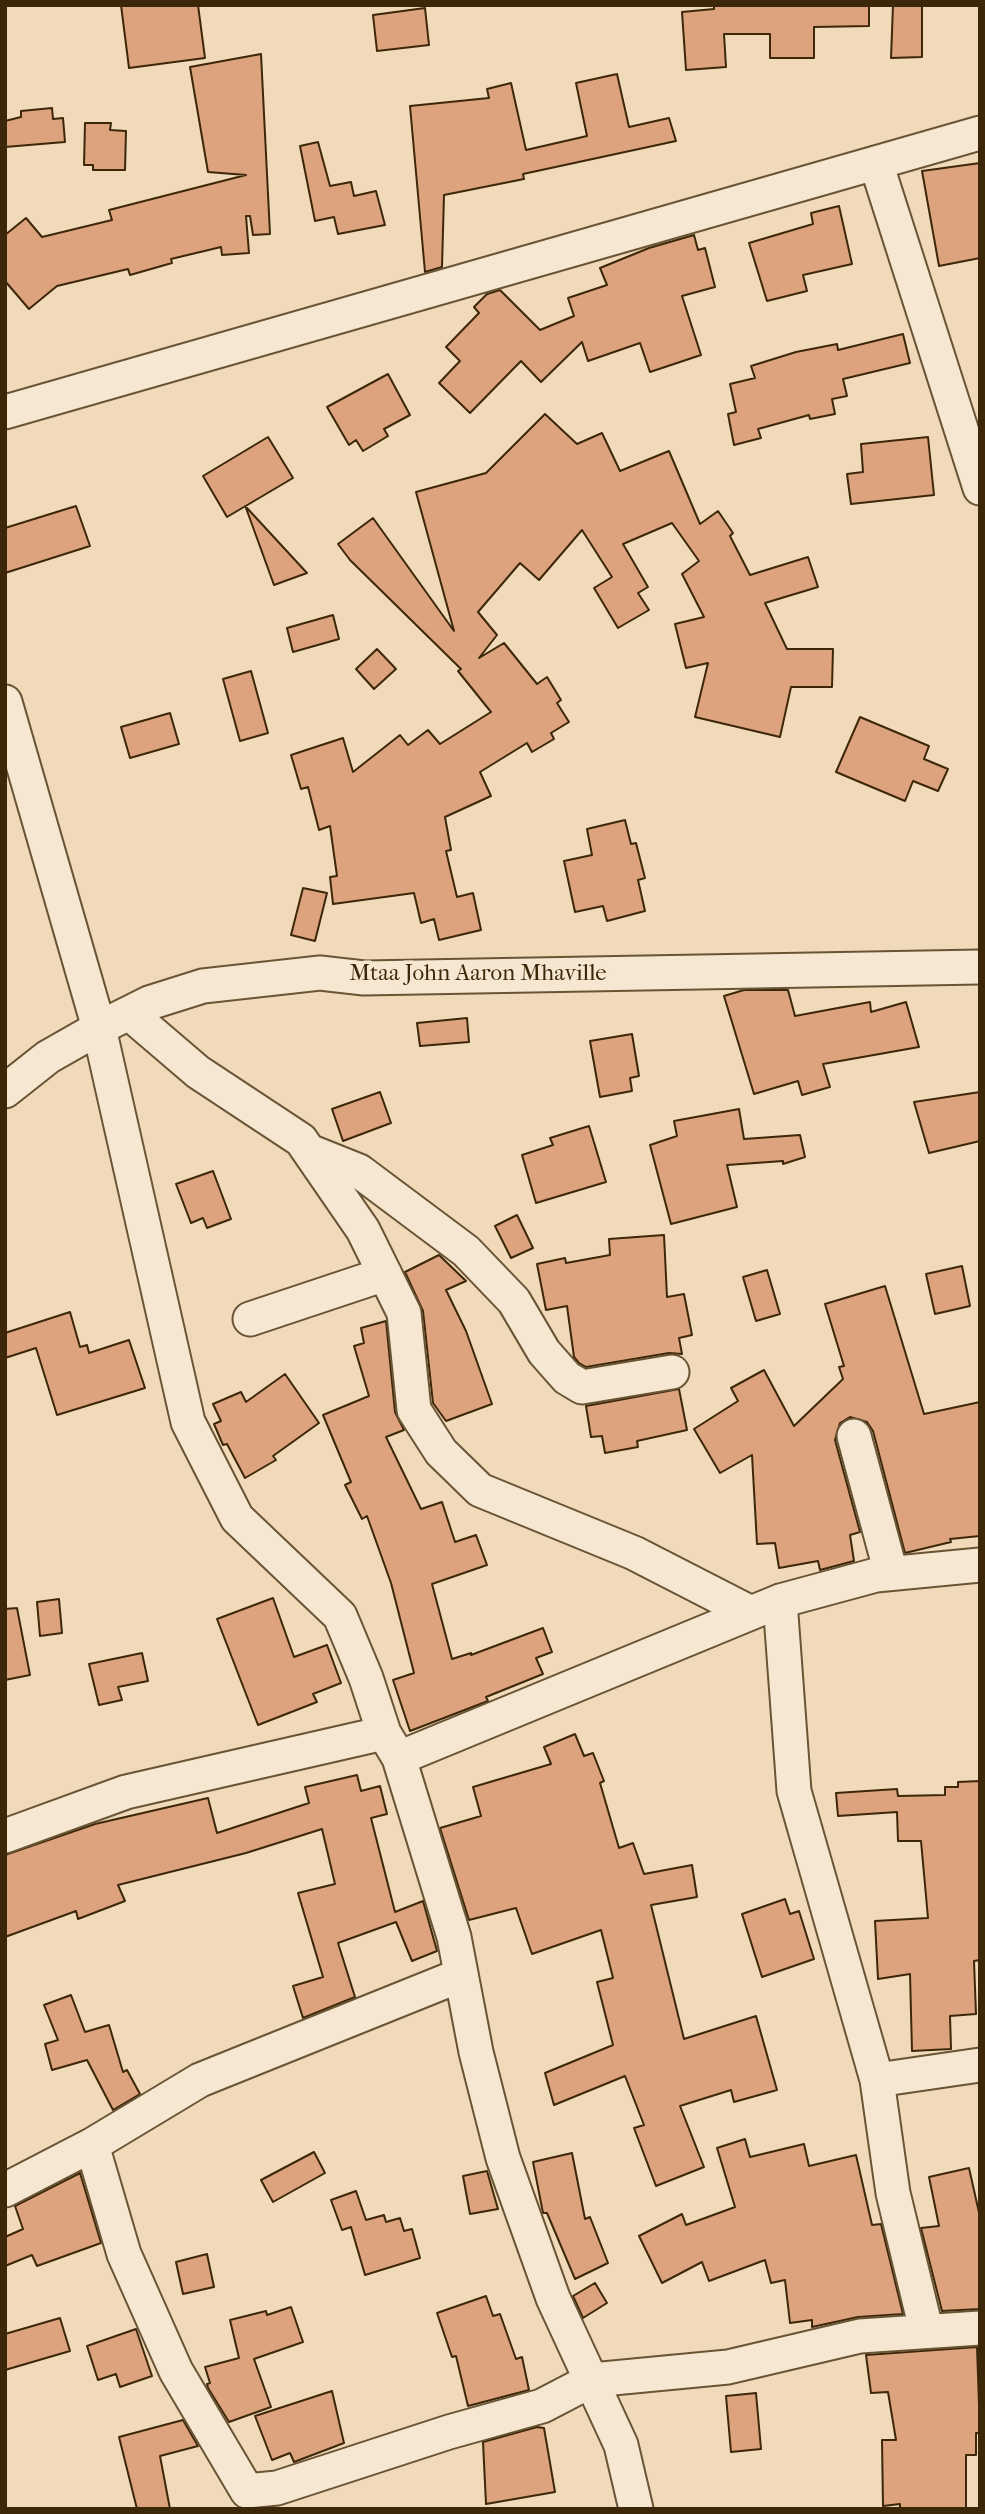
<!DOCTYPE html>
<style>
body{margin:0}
#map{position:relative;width:985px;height:2514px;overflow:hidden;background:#f0dab9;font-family:"IM FELL French Canon",serif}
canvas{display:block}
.frame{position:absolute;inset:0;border:7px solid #3c2708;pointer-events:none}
</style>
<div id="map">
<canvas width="985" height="2514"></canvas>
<div class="frame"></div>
</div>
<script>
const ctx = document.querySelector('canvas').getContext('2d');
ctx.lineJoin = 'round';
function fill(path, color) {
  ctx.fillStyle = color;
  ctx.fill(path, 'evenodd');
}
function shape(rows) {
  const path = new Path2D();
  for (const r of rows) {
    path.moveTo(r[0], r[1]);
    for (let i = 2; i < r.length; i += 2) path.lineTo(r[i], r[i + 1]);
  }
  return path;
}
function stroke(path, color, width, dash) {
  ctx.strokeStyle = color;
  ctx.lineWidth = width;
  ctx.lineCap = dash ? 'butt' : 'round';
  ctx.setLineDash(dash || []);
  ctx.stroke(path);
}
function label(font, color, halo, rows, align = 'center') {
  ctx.font = font + ' "IM FELL French Canon",serif';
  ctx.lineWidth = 7;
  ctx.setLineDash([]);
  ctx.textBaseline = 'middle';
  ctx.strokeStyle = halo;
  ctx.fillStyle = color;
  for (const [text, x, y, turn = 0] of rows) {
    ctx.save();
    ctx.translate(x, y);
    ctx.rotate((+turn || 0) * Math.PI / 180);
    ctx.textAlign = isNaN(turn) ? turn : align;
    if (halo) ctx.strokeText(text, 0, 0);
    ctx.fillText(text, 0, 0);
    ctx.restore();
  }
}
const building = shape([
 [121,5,198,5,205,58,129,68,121,5],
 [714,5,869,5,869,26,814,27,814,58,770,58,770,34,724,34,726,67,686,70,682,12,714,9,714,5],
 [893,5,922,5,922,57,891,58,893,5],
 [425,8,429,45,377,51,373,15,425,8],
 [261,54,270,234,253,235,250,216,246,216,249,253,222,255,221,247,171,259,172,263,130,275,128,269,57,286,29,309,5,281,5,235,26,218,42,237,112,220,109,210,246,175,208,172,190,67,261,54],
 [617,74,629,127,669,118,676,141,523,174,524,179,444,195,442,267,425,272,410,106,489,98,487,89,511,83,526,150,587,136,576,83,617,74],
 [52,108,53,119,63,118,65,142,5,147,5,121,21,117,21,111,52,108],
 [85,123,111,123,110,130,126,131,125,170,93,170,93,165,84,165,85,123],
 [318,142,330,186,351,182,354,196,376,191,385,225,338,234,334,217,315,221,300,146,318,142],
 [980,163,980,258,939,266,922,171,980,163],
 [839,206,852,264,803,275,807,291,767,301,749,243,813,224,811,213,839,206],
 [694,235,698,250,705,248,715,287,682,296,701,355,650,372,640,343,588,361,582,342,541,382,521,361,470,413,439,383,460,361,446,347,479,313,474,307,487,294,500,290,540,330,574,316,568,298,607,285,600,268,649,248,694,235],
 [903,334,910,363,843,379,847,396,832,399,835,414,810,419,809,415,758,429,761,438,734,445,728,414,736,412,730,384,755,378,751,366,796,352,837,344,838,350,903,334],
 [388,374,410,415,384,429,388,436,363,451,356,440,349,445,327,407,388,374],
 [545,414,577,444,602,433,620,471,669,451,700,524,718,511,733,533,730,536,750,575,808,557,818,587,765,603,787,649,833,649,832,687,791,687,780,737,695,717,708,663,686,668,675,624,704,617,682,574,699,561,672,523,623,544,648,587,638,593,649,610,618,628,594,588,612,577,582,530,539,580,520,563,478,612,497,635,479,658,504,643,537,684,547,677,561,700,557,703,569,722,551,733,554,739,532,752,527,743,480,772,491,796,445,817,451,850,446,851,457,897,473,893,481,930,439,940,434,919,421,923,414,893,333,904,330,877,337,876,330,826,319,830,308,787,301,789,291,755,343,738,353,772,400,735,408,745,428,730,440,744,491,712,458,671,461,669,350,560,338,544,373,518,454,631,416,492,486,473,545,414],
 [268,437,293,478,227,517,203,476,268,437],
 [928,437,934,495,851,504,847,474,863,472,861,444,928,437],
 [76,506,90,546,5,573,5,528,76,506],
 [246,508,247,508,307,573,274,585,246,508],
 [333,615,339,639,293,652,287,628,333,615],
 [377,649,396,669,374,689,356,669,377,649],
 [251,671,268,733,240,741,223,679,251,671],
 [170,713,179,744,130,758,121,727,170,713],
 [860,717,929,746,924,759,948,769,938,791,913,781,905,801,836,772,860,717],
 [625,820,631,844,636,843,645,878,638,880,645,911,607,921,603,906,575,912,564,861,592,855,587,829,625,820],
 [303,888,327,893,315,941,291,935,303,888],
 [744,990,788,990,795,1016,870,1002,871,1012,906,1002,919,1047,823,1064,830,1087,802,1095,798,1081,754,1094,724,996,744,990],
 [467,1018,469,1042,420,1046,417,1023,467,1018],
 [632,1034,639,1076,630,1078,632,1091,600,1097,590,1041,632,1034],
 [380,1092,391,1123,343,1141,332,1109,380,1092],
 [980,1092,980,1141,929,1153,914,1102,980,1092],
 [739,1109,744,1139,800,1135,805,1157,783,1164,783,1161,727,1165,737,1207,671,1224,650,1145,677,1136,674,1121,739,1109],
 [589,1126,606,1182,536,1203,522,1155,553,1145,550,1138,589,1126],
 [213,1171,231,1219,207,1228,203,1218,191,1223,176,1184,213,1171],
 [517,1215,533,1248,511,1258,495,1226,517,1215],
 [664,1235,667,1297,684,1294,692,1335,679,1338,682,1354,669,1353,586,1367,579,1363,574,1357,567,1306,546,1310,537,1264,565,1258,566,1263,610,1255,609,1239,664,1235],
 [439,1255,466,1281,446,1290,466,1331,492,1404,446,1421,433,1403,423,1311,405,1272,439,1255],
 [962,1266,970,1306,935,1314,926,1274,962,1266],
 [767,1270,780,1314,756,1321,743,1277,767,1270],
 [885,1286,924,1414,980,1402,980,1536,950,1539,951,1542,905,1553,873,1431,867,1422,850,1417,840,1423,835,1440,860,1532,850,1535,854,1561,820,1570,818,1561,779,1568,775,1543,757,1544,752,1455,720,1473,694,1429,738,1401,731,1388,764,1370,794,1426,843,1379,839,1367,844,1366,825,1304,885,1286],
 [70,1312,80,1347,87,1345,89,1353,129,1340,145,1388,57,1415,36,1348,5,1358,5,1333,70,1312],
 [386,1321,395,1412,404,1430,386,1437,421,1509,442,1502,455,1542,476,1535,487,1565,432,1584,452,1659,471,1653,471,1655,543,1628,552,1652,536,1658,543,1674,486,1697,488,1701,410,1731,393,1680,414,1673,391,1583,367,1516,362,1519,345,1485,351,1482,323,1415,369,1396,354,1346,364,1343,361,1328,386,1321],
 [285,1374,319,1423,273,1456,276,1460,245,1478,227,1444,223,1445,214,1424,221,1421,213,1404,241,1392,246,1402,285,1374],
 [679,1389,687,1430,637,1441,638,1447,605,1453,602,1436,591,1437,586,1406,679,1389],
 [273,1598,294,1657,327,1645,341,1683,313,1694,317,1702,258,1725,217,1619,273,1598],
 [59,1599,62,1633,40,1636,37,1602,59,1599],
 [17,1608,30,1675,5,1680,5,1609,17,1608],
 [142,1653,148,1681,118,1687,122,1700,99,1705,89,1664,142,1653],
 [575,1734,584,1756,593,1753,604,1781,600,1783,619,1848,633,1843,644,1874,692,1865,697,1897,651,1905,684,2039,756,2016,777,2090,734,2102,731,2090,680,2106,704,2167,656,2186,634,2128,644,2125,625,2076,554,2105,545,2073,613,2045,597,1982,613,1978,601,1930,532,1954,516,1908,469,1920,440,1828,481,1816,473,1787,551,1764,544,1747,575,1734],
 [357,1775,361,1791,380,1786,387,1814,371,1818,395,1912,423,1901,437,1951,412,1961,396,1922,338,1943,355,1997,303,2018,293,1986,323,1977,298,1893,335,1884,322,1829,246,1853,118,1885,125,1901,78,1919,76,1911,5,1937,5,1855,95,1824,208,1798,217,1833,309,1803,305,1787,357,1775],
 [980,1781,980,1960,974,1961,976,2014,950,2016,951,2049,912,2051,910,1974,878,1979,875,1921,928,1918,921,1841,898,1841,897,1812,838,1816,836,1793,897,1789,898,1796,945,1795,945,1787,958,1787,958,1782,980,1781],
 [785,1899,790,1914,799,1911,814,1959,762,1977,742,1914,785,1899],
 [71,1995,85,2032,109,2025,123,2072,127,2070,140,2094,113,2110,87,2060,52,2070,45,2044,58,2040,44,2005,71,1995],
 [745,2139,750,2157,804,2144,809,2166,856,2155,872,2225,881,2224,903,2314,858,2317,812,2327,812,2320,790,2323,785,2280,771,2283,765,2260,709,2281,702,2262,662,2283,639,2236,682,2214,686,2225,735,2207,717,2148,745,2139],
 [314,2152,325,2173,273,2202,261,2180,314,2152],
 [572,2153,585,2219,590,2217,608,2263,575,2279,547,2213,543,2213,533,2162,572,2153],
 [969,2168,980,2217,980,2309,942,2311,921,2228,939,2226,929,2177,969,2168],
 [487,2171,498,2209,470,2214,463,2176,487,2171],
 [80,2173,101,2243,37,2266,32,2255,5,2266,5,2237,23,2229,15,2206,80,2173],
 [356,2191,366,2220,384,2215,386,2222,400,2218,404,2231,412,2229,420,2258,365,2275,351,2227,342,2230,331,2200,356,2191],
 [207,2254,214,2287,183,2294,176,2262,207,2254],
 [595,2283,607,2303,583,2318,573,2296,595,2283],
 [486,2296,493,2316,500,2314,516,2359,522,2357,529,2390,468,2406,456,2356,452,2357,437,2313,486,2296],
 [291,2307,303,2342,254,2359,271,2407,229,2422,208,2388,207,2384,210,2383,205,2367,239,2358,230,2320,266,2311,267,2315,291,2307],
 [60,2318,70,2351,5,2370,5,2334,60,2318],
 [136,2329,152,2376,120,2387,116,2374,98,2380,87,2346,136,2329],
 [977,2347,980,2433,976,2433,976,2455,966,2455,966,2509,900,2509,900,2504,883,2506,882,2440,896,2440,888,2392,871,2393,866,2355,977,2347],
 [332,2391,344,2443,294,2462,290,2453,272,2460,255,2416,332,2391],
 [756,2393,761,2449,731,2452,726,2396,756,2393],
 [183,2420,198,2446,160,2456,170,2509,137,2509,119,2437,183,2420],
 [537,2427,544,2428,555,2492,486,2504,483,2442,537,2427]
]);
fill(building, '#dda37e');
stroke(building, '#3c2708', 2);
const street = shape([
 [876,163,980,488],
 [5,412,980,133],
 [5,702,99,1028,188,1422,237,1518,340,1616,366,1678,384,1733],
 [129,1013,198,1072,301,1140,363,1230,404,1313,414,1410,441,1452,480,1490,634,1553,749,1612],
 [5,1091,48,1057,99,1028,149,1003,203,986,320,973,364,978,980,967],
 [309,1151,359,1171,466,1251,514,1301,544,1352,567,1378,582,1387,672,1372],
 [250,1319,385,1274],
 [854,1436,891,1573],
 [780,1601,794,1791,877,2080,893,2193,926,2329],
 [399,1758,454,1937,476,2052,503,2158,553,2298,621,2445,636,2509],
 [5,1836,126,1792,384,1733,399,1758,780,1601,876,1575,980,1565],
 [877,2080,980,2065],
 [92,2145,124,2254,176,2371,247,2491,277,2488,449,2432,542,2406,592,2380,728,2367,860,2336,980,2328],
 [5,2190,92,2145,200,2080,461,1975]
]);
stroke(street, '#695434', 37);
stroke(street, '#f5e7d2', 33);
label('23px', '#3c2708', '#f5e7d2', [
 ["Mtaa John Aaron Mhaville",478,974]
]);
</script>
